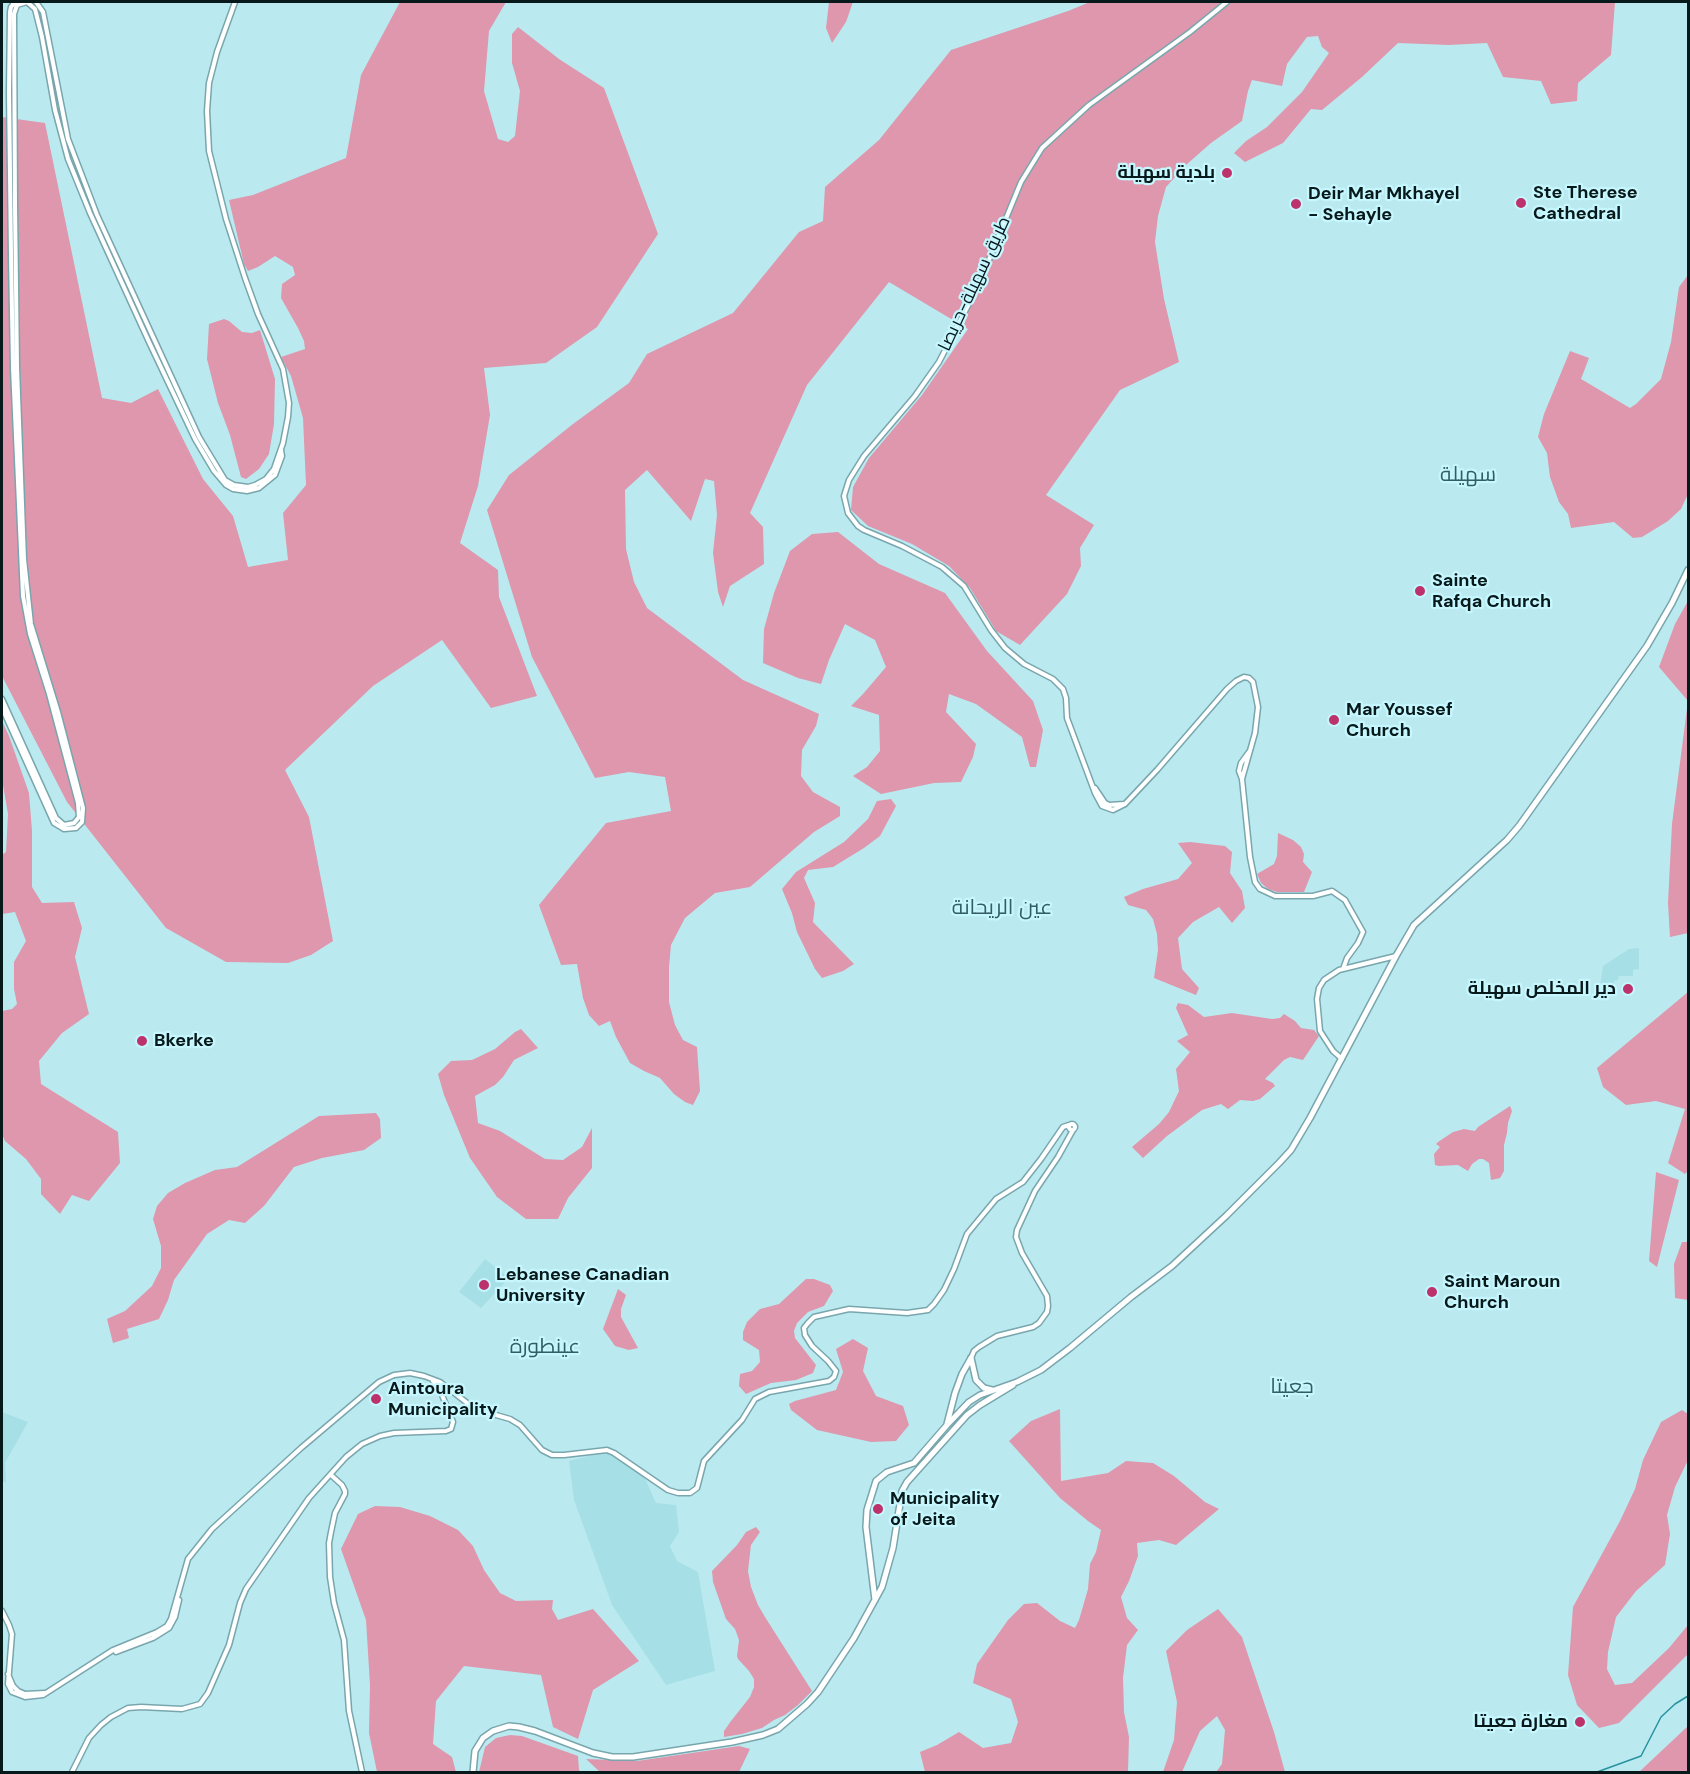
<!DOCTYPE html>
<meta charset="utf-8">
<style>
body{margin:0}
#map{position:relative;width:1690px;height:1774px;overflow:hidden;background:#baeaf0;font-family:"DM Sans",sans-serif}
canvas{display:block}
.frame{position:absolute;inset:0;border:3px solid #07191b;pointer-events:none}
</style>
<div id="map">
<canvas width="1690" height="1774"></canvas>
<div class="frame"></div>
</div>
<script>
const ctx = document.querySelector('canvas').getContext('2d');
ctx.lineJoin = 'round';
function fill(path, color) {
  ctx.fillStyle = color;
  ctx.fill(path, 'evenodd');
}
function shape(rows) {
  const path = new Path2D();
  for (const r of rows) {
    if (r.length === 3) {
      path.moveTo(r[0] + r[2], r[1]);
      path.arc(r[0], r[1], r[2], 0, 2 * Math.PI);
      continue;
    }
    path.moveTo(r[0], r[1]);
    for (let i = 2; i < r.length; i += 2) path.lineTo(r[i], r[i + 1]);
  }
  return path;
}
function stroke(path, color, width, dash) {
  ctx.strokeStyle = color;
  ctx.lineWidth = width;
  ctx.lineCap = dash ? 'butt' : 'round';
  ctx.setLineDash(dash || []);
  ctx.stroke(path);
}
function label(font, color, halo, rows, align = 'center') {
  ctx.font = font + ' "DM Sans",Cairo,sans-serif';
  ctx.lineWidth = 4.5;
  ctx.setLineDash([]);
  ctx.textBaseline = 'middle';
  ctx.strokeStyle = halo;
  ctx.fillStyle = color;
  for (const [text, x, y, turn = 0] of rows) {
    ctx.save();
    ctx.translate(x, y);
    ctx.rotate((+turn || 0) * Math.PI / 180);
    ctx.textAlign = isNaN(turn) ? turn : align;
    if (halo) ctx.strokeText(text, 0, 0);
    ctx.fillText(text, 0, 0);
    ctx.restore();
  }
}
fill(shape([
 [1639,948,1639,969,1633,970,1633,976,1619,976,1618,980,1614,981,1614,984,1600,987,1603,966,1629,949],
 [485,1259,509,1278,481,1308,459,1292],
 [2,1412,28,1422,5,1463,6,1483,2,1481],
 [603,1452,614,1455,644,1476,656,1503,676,1505,679,1532,670,1546,677,1561,698,1572,715,1671,666,1685,612,1605,574,1500,569,1461]
]), '#a7dfe7');
fill(shape([
 [400,2,506,2,489,31,484,91,498,139,508,142,515,136,520,91,512,63,512,34,518,27,559,59,604,88,658,234,597,327,546,363,484,368,490,415,478,486,460,543,498,570,499,597,537,696,491,708,442,640,373,686,285,770,309,817,333,941,311,955,288,963,226,962,166,928,67,802,2,676,2,117,45,123,102,398,131,403,158,389,203,479,233,516,248,567,288,560,283,513,306,485,303,418,291,376,281,357,305,349,304,341,298,328,281,298,282,284,295,275,293,267,275,256,258,267,248,271,244,264,229,200,253,195,346,158,361,75],
 [829,2,853,2,846,22,832,43,826,28],
 [1090,2,1615,2,1611,55,1578,83,1577,101,1551,104,1541,81,1503,77,1487,43,1449,45,1398,43,1362,77,1322,110,1311,109,1283,143,1245,162,1234,153,1246,141,1267,127,1302,92,1329,53,1322,47,1318,36,1307,37,1287,64,1282,86,1252,80,1248,91,1242,121,1211,143,1186,165,1166,187,1158,216,1155,242,1164,299,1179,362,1120,390,1046,495,1094,525,1080,548,1081,566,1067,594,1020,645,996,631,970,588,949,566,912,544,868,526,851,510,853,487,869,458,922,395,968,329,889,282,807,385,750,513,763,527,764,564,730,586,723,607,718,592,713,553,717,515,714,481,705,479,691,521,647,470,625,490,626,549,634,582,647,608,743,680,819,714,816,726,802,750,801,776,813,792,840,807,840,816,814,832,750,887,715,893,685,918,671,945,669,967,669,1002,675,1025,683,1040,697,1047,700,1091,693,1105,685,1102,674,1094,660,1078,644,1071,630,1063,616,1037,610,1021,599,1026,589,1015,583,998,577,964,561,965,539,905,606,823,671,811,665,777,629,772,595,778,532,657,487,510,509,475,573,424,629,383,647,354,733,313,799,232,823,221,825,187,879,140,951,50,1068,11],
 [1688,275,1688,494,1681,509,1668,521,1642,537,1633,538,1614,522,1571,528,1568,514,1559,502,1550,477,1547,453,1538,437,1544,414,1570,351,1589,358,1581,379,1630,408,1636,404,1661,379,1671,342,1679,287],
 [224,319,229,321,242,332,252,333,260,330,275,379,274,424,269,454,259,469,246,479,241,477,230,435,218,403,207,359,209,324],
 [838,532,879,564,945,593,987,651,1033,701,1043,730,1036,767,1030,767,1022,737,976,704,949,694,946,712,976,744,973,757,961,782,934,783,881,794,853,776,867,767,880,751,879,715,851,706,863,694,886,667,875,640,845,624,829,660,821,684,798,678,763,663,764,629,774,593,790,551,812,534],
 [1688,601,1688,933,1670,937,1668,903,1672,824,1688,701,1659,667,1675,624],
 [2,721,9,736,29,793,32,831,32,887,42,903,74,902,82,928,75,957,89,1014,62,1033,39,1061,41,1084,118,1132,120,1163,89,1201,72,1195,60,1214,41,1194,41,1179,26,1159,5,1141,2,1134,2,1011,12,1009,17,1004,14,989,14,962,26,941,15,912,2,914,2,855,6,852,8,814,3,785,2,785],
 [891,799,896,806,880,836,864,848,833,867,808,870,804,878,815,903,813,922,854,964,843,971,822,978,815,969,797,932,792,913,782,889,796,872,844,842,868,819,877,801],
 [1278,833,1293,840,1301,847,1304,854,1303,862,1312,872,1304,892,1277,892,1268,889,1261,883,1257,874,1274,864,1277,856],
 [1190,842,1225,846,1232,852,1230,873,1242,891,1245,908,1232,923,1219,907,1193,922,1178,938,1182,969,1199,988,1196,995,1154,978,1158,950,1157,934,1153,919,1146,910,1128,905,1124,897,1143,889,1178,879,1192,863,1178,843],
 [1688,992,1688,1171,1685,1174,1668,1163,1685,1109,1656,1101,1626,1105,1603,1087,1597,1068],
 [1178,1003,1188,1005,1204,1017,1232,1013,1272,1019,1280,1018,1284,1014,1295,1021,1301,1028,1314,1030,1319,1036,1303,1060,1290,1057,1284,1060,1265,1079,1273,1083,1275,1086,1260,1099,1253,1101,1240,1100,1228,1109,1221,1104,1202,1110,1167,1136,1143,1158,1132,1147,1159,1124,1169,1112,1179,1091,1176,1069,1190,1052,1177,1041,1188,1035,1176,1008],
 [521,1029,538,1048,514,1060,503,1077,495,1085,475,1096,478,1123,500,1131,545,1159,563,1160,582,1147,592,1128,592,1168,568,1198,558,1219,526,1219,497,1197,470,1158,444,1095,438,1074,451,1061,472,1060,495,1049,515,1032],
 [1510,1106,1512,1111,1508,1123,1507,1133,1504,1145,1504,1171,1500,1178,1491,1180,1489,1163,1483,1159,1479,1159,1472,1164,1468,1171,1458,1165,1439,1166,1435,1165,1434,1154,1440,1147,1436,1144,1438,1142,1453,1132,1464,1129,1475,1131,1478,1127],
 [376,1113,380,1119,381,1138,364,1150,322,1158,294,1167,264,1206,245,1223,229,1220,207,1234,174,1280,168,1300,159,1319,127,1329,129,1338,113,1343,107,1319,125,1311,152,1286,161,1268,161,1246,153,1219,157,1206,168,1193,185,1183,215,1170,237,1167,319,1116],
 [1656,1172,1679,1180,1657,1267,1649,1261],
 [1682,1242,1688,1242,1688,1300,1675,1298,1674,1264],
 [806,1279,814,1279,830,1285,833,1291,824,1306,808,1312,797,1323,794,1331,795,1338,816,1365,813,1373,796,1380,771,1383,746,1394,739,1386,740,1374,752,1371,760,1362,759,1350,743,1340,743,1332,747,1322,760,1309,779,1304],
 [618,1289,626,1295,621,1309,621,1317,638,1348,629,1350,615,1346,603,1329],
 [853,1339,868,1348,863,1371,876,1396,903,1406,909,1425,896,1441,871,1442,817,1430,791,1410,789,1404,795,1401,836,1390,843,1372,836,1349],
 [1060,1409,1061,1481,1108,1473,1126,1461,1153,1463,1174,1476,1205,1502,1219,1509,1176,1545,1159,1540,1137,1543,1138,1556,1129,1581,1121,1597,1127,1618,1138,1630,1127,1645,1123,1678,1124,1712,1129,1737,1128,1772,925,1772,920,1752,937,1745,959,1732,983,1748,1011,1743,1018,1722,1011,1699,973,1683,977,1664,1008,1620,1024,1604,1037,1603,1060,1621,1075,1628,1079,1620,1088,1589,1090,1564,1096,1552,1101,1530,1088,1521,1060,1498,1009,1441,1031,1421],
 [1682,1410,1688,1414,1688,1460,1675,1487,1667,1515,1670,1534,1665,1565,1636,1591,1616,1617,1608,1652,1607,1669,1615,1685,1632,1683,1669,1648,1688,1625,1688,1654,1619,1723,1599,1728,1577,1705,1568,1675,1573,1607,1620,1521,1635,1489,1643,1460,1661,1422],
 [375,1506,400,1507,430,1516,458,1530,473,1546,484,1570,500,1593,516,1601,553,1600,552,1609,558,1620,593,1609,639,1661,593,1690,578,1739,553,1727,541,1675,464,1666,436,1701,433,1744,452,1757,456,1772,377,1772,369,1733,370,1685,366,1620,341,1549,358,1514],
 [756,1527,760,1532,751,1545,748,1571,751,1587,758,1605,765,1617,812,1691,798,1705,785,1715,774,1720,762,1728,742,1734,724,1737,724,1731,731,1721,750,1697,754,1687,754,1679,749,1671,738,1659,737,1656,739,1640,735,1629,726,1619,713,1582,712,1571,737,1545,746,1532],
 [1218,1609,1242,1637,1274,1732,1285,1772,1216,1772,1222,1764,1225,1730,1217,1716,1200,1731,1182,1772,1163,1772,1174,1740,1177,1702,1166,1651,1187,1630],
 [1688,1726,1688,1772,1639,1772],
 [510,1735,522,1736,578,1756,579,1770,581,1772,537,1772,532,1771,531,1772,479,1772,485,1747,496,1738],
 [739,1746,750,1749,739,1772,600,1772,586,1759,637,1761]
]), '#de97ac');
stroke(shape([
 [1597,1772,1641,1756,1661,1717,1675,1704,1688,1696]
]), '#26929f', 1.5);
const secondary = shape([
 [36,2,43,12,68,139,97,215,199,437,225,480,234,485,248,487,255,485,266,479,274,469,283,443,288,417,289,403,283,369,258,314,245,278,226,219,209,151,207,111,209,83,217,52,235,2],
 [1227,2,1190,32,1089,105,1042,148,1021,182,979,284,939,362,915,396,864,456,849,480,844,496,848,513,858,526,864,530,902,546,942,567,964,586,991,630,1005,648,1024,664,1053,679,1063,689,1066,698,1067,718,1095,793,1102,806,1113,810,1125,804,1157,770,1227,689,1236,681,1244,677,1249,678,1253,682,1258,707,1255,733,1242,779],
 [2,699,56,818,64,825,74,823,79,817,78,803,49,694,30,634,23,596,13,368,11,256,9,92,10,12,11,7,15,2],
 [2,708,54,823,64,829,76,828,82,822,83,808,58,712,31,624,24,559,17,367,15,204,14,14,17,5,27,2,35,9,42,37,55,110,68,159,90,213,149,342,195,439,214,471,226,485,233,489,247,491,259,488,275,475,282,456,281,450],
 [1249,752,1241,763,1239,771,1242,779,1250,857,1255,882,1260,889,1275,896,1313,896,1332,891,1345,900,1363,932,1358,943,1347,958,1343,969],
 [1095,788,1105,803,1109,805,1124,804],
 [1342,1059,1333,1051,1320,1031,1317,999,1319,988,1324,980,1339,970,1396,956],
 [1072,1127,3],
 [971,1358,974,1351,979,1347,997,1336,1033,1327,1039,1323,1047,1312,1048,1306,1047,1296,1022,1253,1016,1237,1017,1230,1035,1191,1058,1157,1073,1130],
 [331,1475,342,1485,345,1491,345,1494,335,1513,331,1532,329,1543,330,1577,334,1603,344,1640,349,1711,362,1772],
 [2,1611,9,1625,12,1634,8,1684,12,1692,25,1697,43,1695,113,1650,157,1632,167,1626,171,1619,188,1559,212,1529,301,1448,379,1382,394,1375,410,1373,424,1376,440,1382,475,1409,510,1419,520,1425,542,1450,552,1455,564,1455,607,1450,614,1453,668,1490,678,1493,690,1493,697,1488,704,1461,742,1420,755,1399,769,1392,829,1381,834,1377,836,1371,828,1361,812,1346,805,1335,804,1328,808,1323,814,1317,849,1309,907,1313,928,1310,934,1304,944,1290,954,1269,967,1234,996,1199,1023,1182,1041,1159,1063,1127,1069,1125],
 [116,1652,153,1638,169,1628,175,1617,179,1600],
 [8,1674,13,1686,18,1691,25,1694,45,1693],
 [72,1772,89,1738,101,1725,111,1717,128,1708,141,1707,182,1709,200,1704,208,1693,229,1645,240,1603,246,1589,309,1498,346,1457,362,1444,380,1436,394,1433,446,1431,451,1429,453,1422,440,1390,433,1381]
]);
const highway = shape([
 [971,1358,976,1380,984,1388,992,1390],
 [947,1424,955,1393,962,1374,971,1358],
 [875,1600,866,1527,867,1510,876,1481,887,1472,914,1463,947,1425,969,1402,980,1395,1017,1382,1041,1370,1070,1348,1131,1297,1172,1266,1226,1216,1279,1163,1291,1150,1310,1118,1396,956,1414,925,1507,840,1519,826,1647,646,1672,603,1688,570],
 [473,1772,475,1751,483,1738,493,1731,509,1726,519,1727,535,1731,593,1753,612,1757,633,1757,732,1742,763,1735,778,1729,807,1704,818,1692,854,1638,882,1587,893,1548,902,1491,907,1482,967,1415,980,1405,1013,1385]
]);
stroke(secondary, '#79a6ad', 7);
stroke(highway, '#79a6ad', 8);
stroke(secondary, '#fff', 4);
stroke(highway, '#fff', 5);
for (const [x, y, r, color] of [
 [1227,173,6,"#bc326b"],
 [1521,203,6,"#bc326b"],
 [1296,204,6,"#bc326b"],
 [1420,591,6,"#bc326b"],
 [1334,720,6,"#bc326b"],
 [1628,989,6,"#bc326b"],
 [142,1041,6,"#bc326b"],
 [484,1285,6,"#bc326b"],
 [1432,1292,6,"#bc326b"],
 [376,1399,6,"#bc326b"],
 [878,1509,6,"#bc326b"],
 [1580,1722,6,"#bc326b"]
]) {
  const dot = new Path2D();
  dot.arc(x, y, r, 0, 2 * Math.PI);
  ctx.fillStyle = color;
  ctx.fill(dot);
  stroke(dot, '#c7f7fe', 2);
}
label('bold 18px', '#07191b', '#c7f7fe', [
 ["بلدية سهيلة",1215,173,"right"],
 ["Ste Therese",1533,193],
 ["Cathedral",1533,214],
 ["Deir Mar Mkhayel",1308,194],
 ["- Sehayle",1308,215],
 ["Sainte",1432,581],
 ["Rafqa Church",1432,602],
 ["Mar Youssef",1346,710],
 ["Church",1346,731],
 ["دير المخلص سهيلة",1616,989,"right"],
 ["Bkerke",154,1041],
 ["Lebanese Canadian",496,1275],
 ["University",496,1296],
 ["Saint Maroun",1444,1282],
 ["Church",1444,1303],
 ["Aintoura",388,1389],
 ["Municipality",388,1410],
 ["Municipality",890,1499],
 ["of Jeita",890,1520],
 ["مغارة جعيتا",1568,1722,"right"]
], 'left');
label('18px', '#07191b', '#c7f7fe', [
 ["طريق سهيلة-حريصا",975,284,-65]
]);
label('21px', '#335e64', '#c7f7fe', [
 ["سهيلة",1468,475],
 ["عين الريحانة",1002,908],
 ["عينطورة",545,1347],
 ["جعيتا",1292,1387]
]);
</script>
